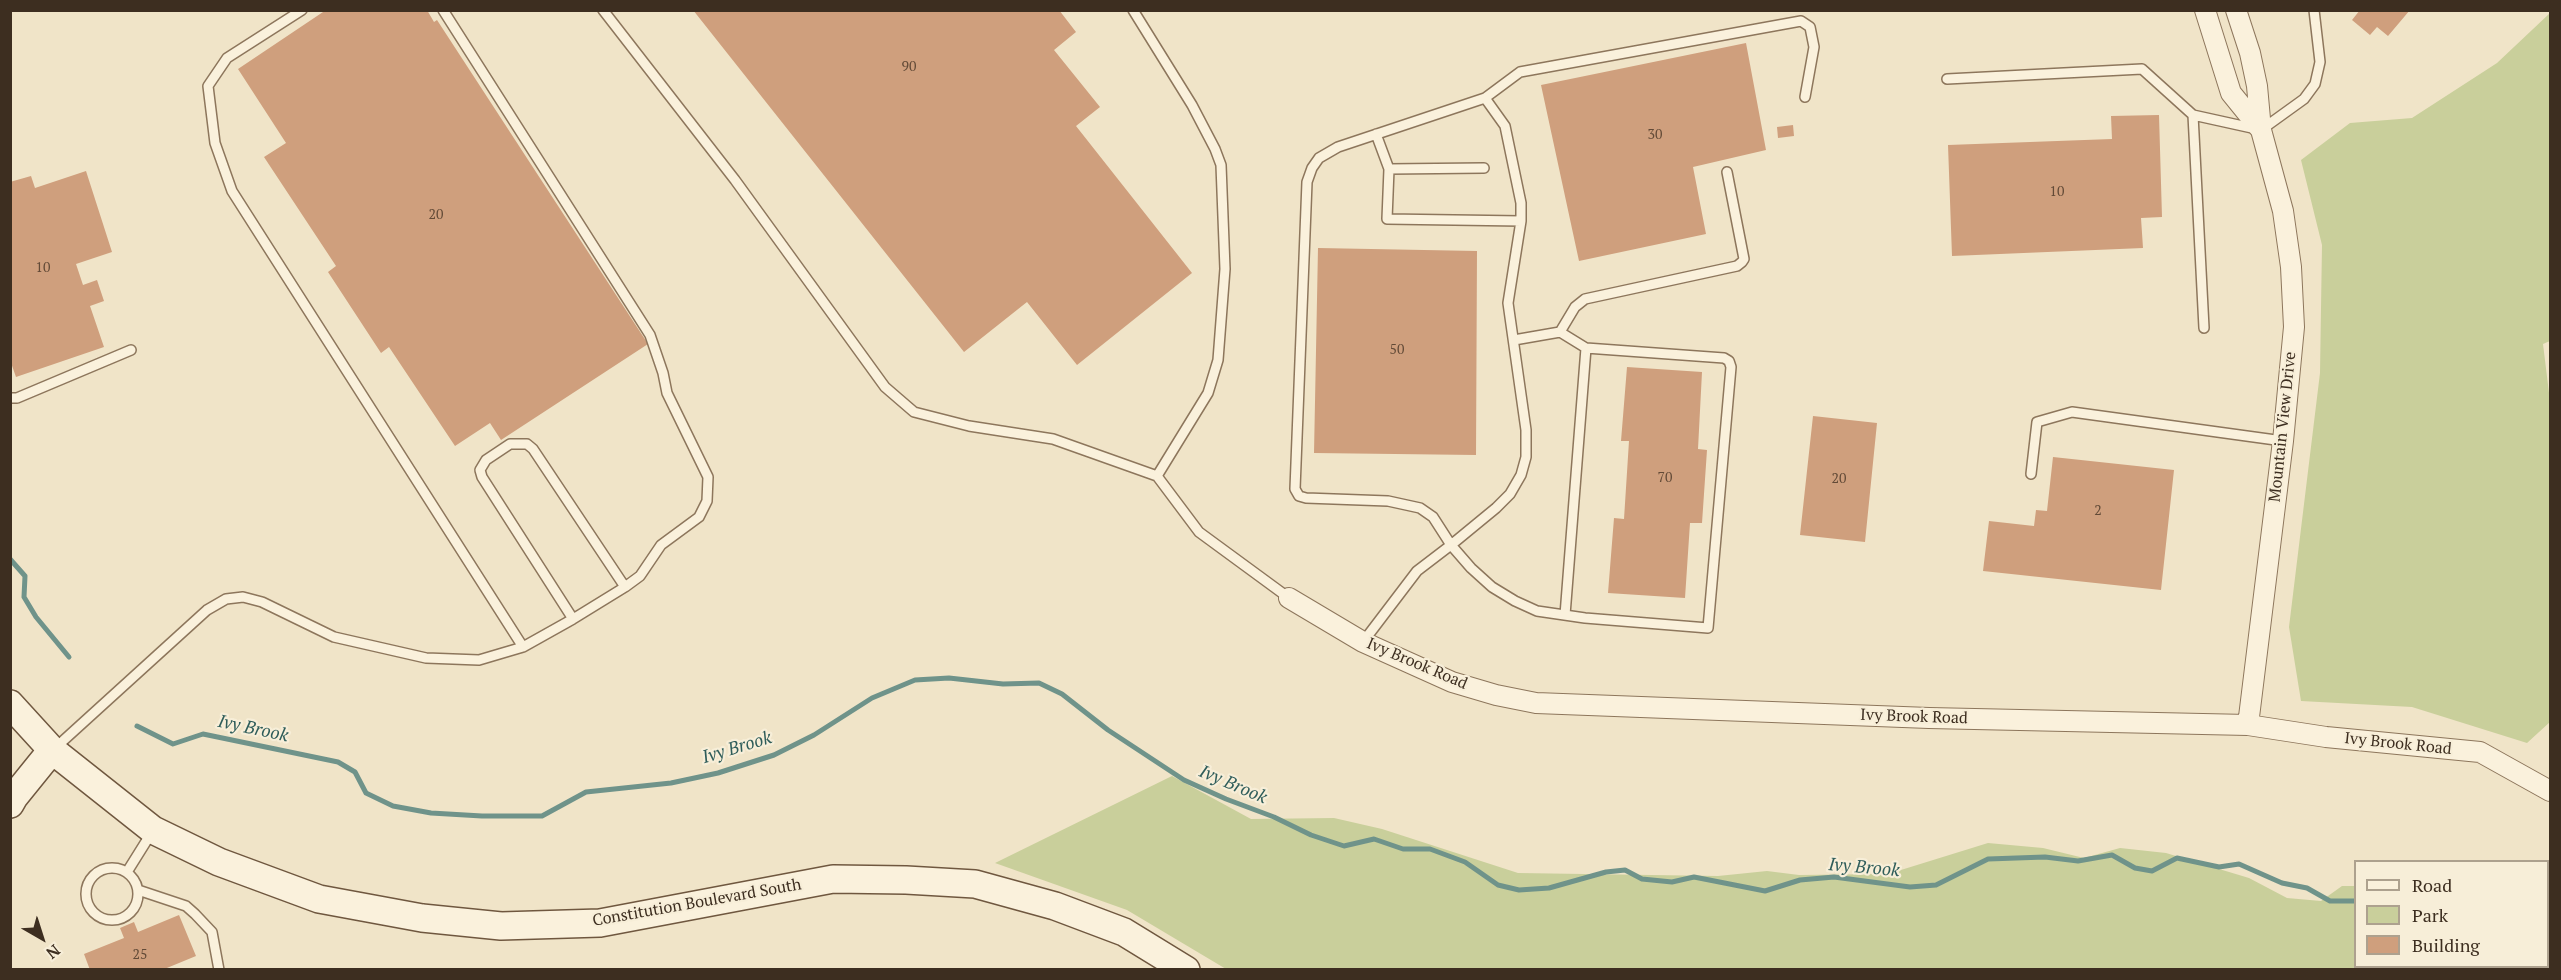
<!DOCTYPE html>
<style>
body{margin:0}
#map{position:relative;width:2561px;height:980px;overflow:hidden;background:#f0e4c8;font-family:"PT Serif",serif}
canvas{display:block}
.frame{position:absolute;inset:0;border:12px solid #3d2e20;pointer-events:none}
.legend{position:absolute;left:2354px;top:860px;width:195px;height:108px;box-sizing:border-box;background:#f7eed8;border:2px solid #ada18e;margin:0;padding:8px 10px;list-style:none;font-size:18px;color:#3d2e20}
.legend li{display:flex;align-items:center;gap:12px;height:30px}
.legend b{width:30px;border:2px solid #ada18e}
.north{position:absolute;left:12px;top:908px;width:60px;height:60px;-webkit-text-stroke:4px #f7eed8;paint-order:stroke;rotate:141deg;font-size:16px;font-weight:700;line-height:24px;text-align:center;color:#3d2e20}
.north::after{content:'';display:block;margin:auto;width:21px;height:27px;background:#3d2e20;clip-path:polygon(50% 0,100% 100%,50% 72%,0 100%)}
</style>
<div id="map">
<canvas width="2561" height="980"></canvas>
<div class="frame"></div>
<ul class="legend">
<li><b style="height:8px;background:#faf1dc"></b>Road</li>
<li><b style="height:16px;background:#c9cf9b"></b>Park</li>
<li><b style="height:16px;background:#cf9f7d"></b>Building</li>
</ul>
<div class="north">N</div>
</div>
<script>
const ctx = document.querySelector('canvas').getContext('2d');
ctx.lineJoin = 'round';
function fill(path, color) {
  ctx.fillStyle = color;
  ctx.fill(path, 'evenodd');
}
function shape(rows) {
  const path = new Path2D();
  for (const r of rows) {
    if (r.length === 3) {
      path.moveTo(r[0] + r[2], r[1]);
      path.arc(r[0], r[1], r[2], 0, 2 * Math.PI);
      continue;
    }
    path.moveTo(r[0], r[1]);
    for (let i = 2; i < r.length; i += 2) path.lineTo(r[i], r[i + 1]);
  }
  return path;
}
function stroke(path, color, width, dash) {
  ctx.strokeStyle = color;
  ctx.lineWidth = width;
  ctx.lineCap = dash ? 'butt' : 'round';
  ctx.setLineDash(dash || []);
  ctx.stroke(path);
}
function label(font, color, halo, rows, align = 'center') {
  ctx.font = font + ' "PT Serif",serif';
  ctx.lineWidth = 4.5;
  ctx.setLineDash([]);
  ctx.textBaseline = 'middle';
  ctx.strokeStyle = halo;
  ctx.fillStyle = color;
  for (const [text, x, y, turn = 0] of rows) {
    ctx.save();
    ctx.translate(x, y);
    ctx.rotate((+turn || 0) * Math.PI / 180);
    ctx.textAlign = isNaN(turn) ? turn : align;
    if (halo) ctx.strokeText(text, 0, 0);
    ctx.fillText(text, 0, 0);
    ctx.restore();
  }
}
fill(shape([
 [2550,13,2550,341,2543,344,2550,401,2550,722,2527,743,2412,707,2301,701,2289,627,2320,373,2322,245,2301,160,2350,123,2412,118,2497,63],
 [1172,776,1251,819,1334,818,1382,829,1518,873,1718,876,1767,871,1799,875,1888,874,1988,843,2043,848,2084,858,2120,848,2166,853,2249,878,2287,898,2321,901,2342,886,2355,886,2356,966,2548,966,2548,876,2550,876,2550,969,1226,969,1127,910,995,863]
]), '#c9cf9b');
stroke(shape([
 [10,559,25,576,24,597,36,617,69,657],
 [137,726,173,744,203,734,338,762,355,772,366,793,393,806,431,813,482,816,542,816,586,792,671,783,718,773,774,755,814,735,872,698,915,680,949,678,1003,684,1039,683,1062,694,1108,730,1184,780,1226,799,1274,817,1311,835,1344,846,1374,839,1403,849,1430,849,1465,862,1498,885,1519,890,1549,888,1606,872,1625,870,1642,879,1672,882,1694,877,1765,891,1800,880,1834,877,1910,887,1936,885,1988,859,2045,857,2078,861,2112,855,2135,868,2152,871,2177,858,2219,867,2239,864,2282,883,2307,888,2330,901,2356,901]
]), '#6f938a', 5);
fill(shape([
 [326,10,427,10,434,22,437,20,648,344,501,440,490,423,455,446,389,347,381,353,328,272,336,266,264,157,286,143,238,69],
 [693,10,1059,10,1076,32,1054,50,1100,107,1076,126,1192,273,1077,365,1027,302,964,352],
 [2360,10,2410,10,2388,36,2377,27,2370,35,2352,20],
 [1746,43,1766,150,1693,167,1706,234,1579,261,1541,85],
 [2159,115,2162,217,2141,218,2143,248,1952,256,1948,145,2112,139,2111,116],
 [1793,125,1794,136,1778,138,1777,127],
 [86,171,112,252,76,264,83,285,97,280,104,301,90,306,104,347,16,377,10,360,10,182,31,176,35,188],
 [1318,248,1477,251,1476,455,1314,453],
 [1627,367,1702,372,1698,449,1707,450,1702,523,1690,523,1685,598,1608,593,1614,518,1624,519,1629,441,1621,441],
 [1813,416,1877,423,1865,542,1800,535],
 [2053,457,2174,470,2161,590,1983,571,1989,521,2034,526,2036,510,2047,511],
 [179,915,196,956,162,970,90,970,84,954,124,938,120,928,134,922,138,932]
]), '#cf9f7d');
const lane = shape([
 [302,10,227,58,208,86,215,143,232,191,523,647],
 [603,10,735,180,885,387,914,412,969,426,1053,439,1157,476,1199,532,1289,598],
 [1133,10,1192,105,1215,149,1221,165,1225,269,1218,360,1208,393,1157,476],
 [1947,79,2142,69,2193,115,2261,130,2304,99,2315,84,2320,62,2314,10],
 [1485,98,1520,72,1801,21,1810,27,1814,47,1805,97],
 [2193,115,2204,328],
 [1376,134,1389,169,1387,219,1521,221],
 [1389,169,1484,168],
 [1560,332,1575,307,1585,299,1737,266,1742,262,1744,259,1727,172],
 [10,398,17,398,131,350],
 [2031,474,2037,422,2072,412,2283,441],
 [1565,615,1586,348],
 [573,619,482,477,480,470,486,460,510,444,527,444,533,449,625,587],
 [1363,642,1417,571,1451,545,1496,508,1510,494,1521,475,1526,457,1526,430,1508,303,1521,221,1521,203,1505,126,1485,98,1338,147,1319,158,1312,168,1307,182,1295,489,1299,496,1306,498,1388,501,1420,508,1433,517,1451,545,1471,568,1492,587,1515,601,1537,611,1585,618,1708,628,1731,367,1729,361,1724,358,1586,348,1560,332,1514,340],
 [54,749,207,610,226,599,243,597,262,602,334,637,426,658,479,660,523,647,573,619,625,587,640,576,661,545,699,517,707,501,708,477,667,393,663,373,650,335,443,10],
 [112,894,26],
 [127,872,152,832],
 [138,890,186,906,195,914,212,932,219,970]
]);
const street = shape([
 [2205,10,2231,93,2261,130],
 [2236,10,2250,53,2257,86,2261,130,2283,211,2291,267,2294,327,2283,441,2248,725],
 [1289,598,1363,642,1452,682,1496,695,1536,703,1929,718,2248,725,2326,737,2480,752,2550,791]
]);
const secondary = shape([
 [10,704,52,750,153,830,219,862,319,899,422,918,501,926,600,923,833,879,906,880,975,884,1055,906,1124,932,1186,970],
 [10,804,14,797,52,750]
]);
stroke(lane, '#8d765c', 12);
stroke(street, '#8d765c', 22);
stroke(secondary, '#6f573f', 30);
stroke(lane, '#faf1dc', 9);
stroke(street, '#faf1dc', 20);
stroke(secondary, '#faf1dc', 27);
label('14px', '#624a37', null, [
 ["90",909,67],
 ["30",1655,135],
 ["10",2057,192],
 ["20",436,215],
 ["10",43,268],
 ["50",1397,350],
 ["70",1665,478],
 ["20",1839,479],
 ["2",2098,511],
 ["25",140,955]
]);
label('16px', '#3d2e20', '#f7eed8', [
 ["Mountain View Drive",2283,427,-84],
 ["Ivy Brook Road",1417,664,23],
 ["Ivy Brook Road",1914,717,2],
 ["Ivy Brook Road",2398,744,6],
 ["Constitution Boulevard South",697,903,-10]
]);
label('italic 18px', '#2f5d5a', '#f7eed8', [
 ["Ivy Brook",253,729,12],
 ["Ivy Brook",737,748,-17],
 ["Ivy Brook",1233,785,23],
 ["Ivy Brook",1864,868,5]
]);
</script>
